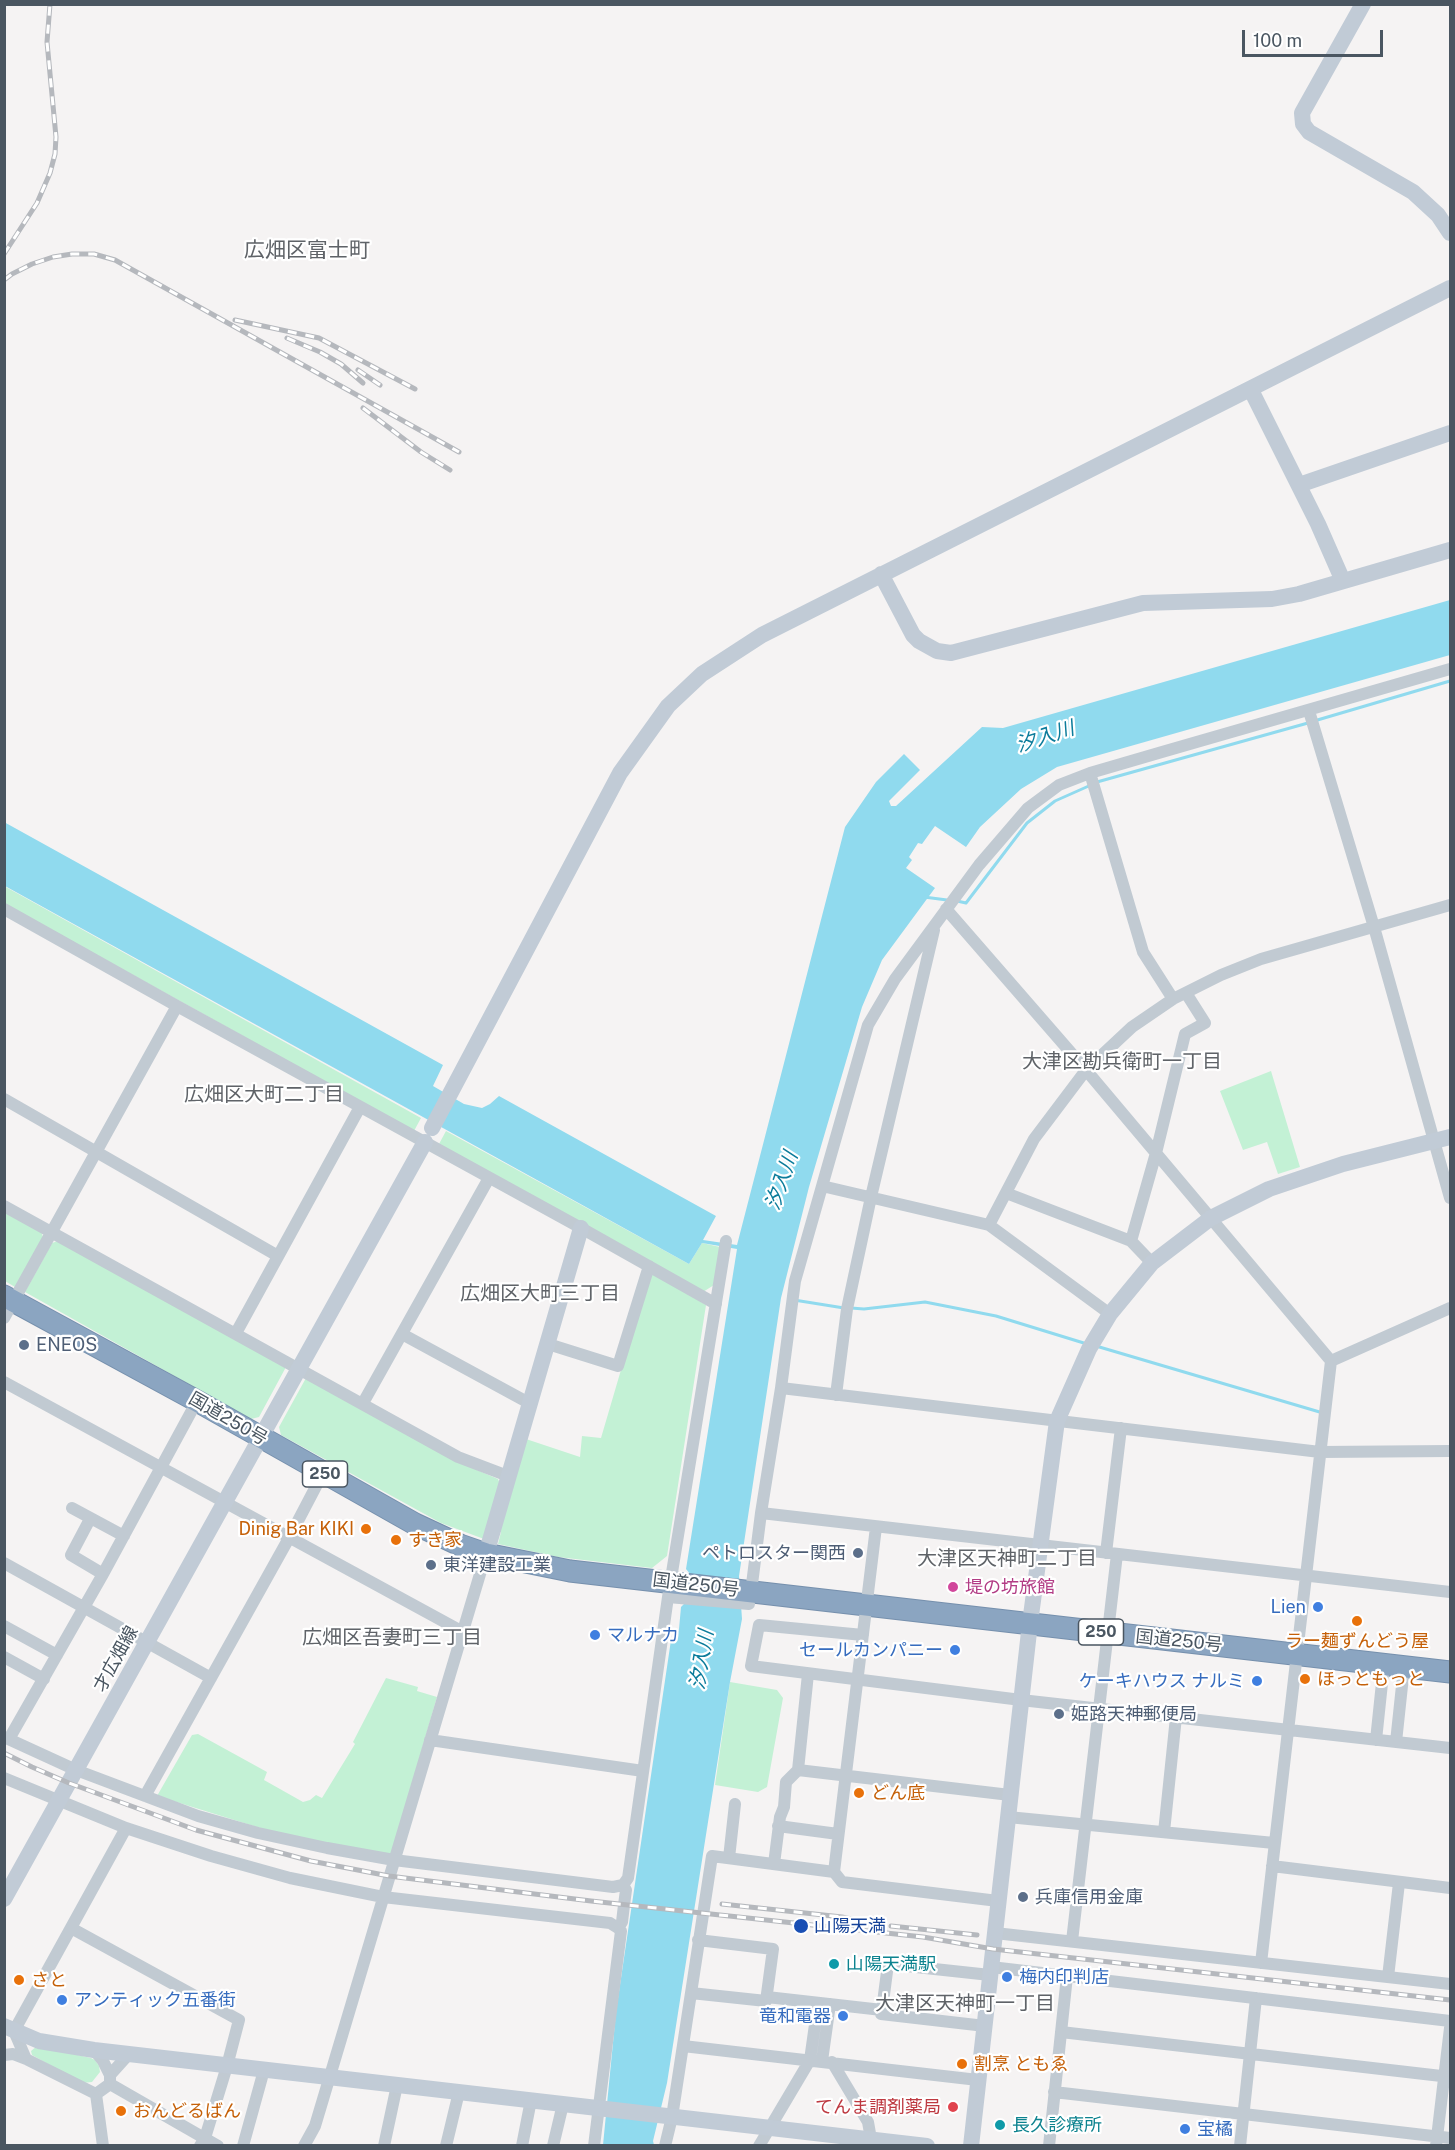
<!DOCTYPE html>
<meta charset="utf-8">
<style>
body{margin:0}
#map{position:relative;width:1455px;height:2150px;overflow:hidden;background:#f5f3f3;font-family:"Public Sans",sans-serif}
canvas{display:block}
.frame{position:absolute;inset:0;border:6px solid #4a5661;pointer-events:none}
.scale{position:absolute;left:1242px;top:30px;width:141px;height:27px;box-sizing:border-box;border:3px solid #4a5661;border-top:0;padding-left:8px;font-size:18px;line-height:21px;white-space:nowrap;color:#4a5661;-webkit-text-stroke:4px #fff;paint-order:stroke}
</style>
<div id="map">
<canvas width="1455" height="2150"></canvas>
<div class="frame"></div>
<div class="scale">100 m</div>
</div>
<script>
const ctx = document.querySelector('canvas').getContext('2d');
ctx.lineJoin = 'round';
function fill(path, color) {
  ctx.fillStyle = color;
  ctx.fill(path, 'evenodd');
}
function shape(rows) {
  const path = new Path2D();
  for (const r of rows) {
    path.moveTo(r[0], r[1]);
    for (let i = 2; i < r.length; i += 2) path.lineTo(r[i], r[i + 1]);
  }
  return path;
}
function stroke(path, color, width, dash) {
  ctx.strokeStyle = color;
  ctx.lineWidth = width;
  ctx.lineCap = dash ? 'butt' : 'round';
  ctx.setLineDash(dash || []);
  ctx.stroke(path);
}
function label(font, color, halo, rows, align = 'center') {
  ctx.font = font + ' "Public Sans","Noto Sans JP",sans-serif';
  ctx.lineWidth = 4.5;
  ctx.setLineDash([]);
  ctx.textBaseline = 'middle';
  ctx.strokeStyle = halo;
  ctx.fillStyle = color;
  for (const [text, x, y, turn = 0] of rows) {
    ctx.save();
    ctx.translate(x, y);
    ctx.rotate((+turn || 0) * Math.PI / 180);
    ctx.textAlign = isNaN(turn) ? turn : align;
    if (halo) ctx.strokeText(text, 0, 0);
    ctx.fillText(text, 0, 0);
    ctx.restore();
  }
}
fill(shape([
 [4,886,421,1118,414,1131,5,904],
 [1271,1071,1300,1167,1278,1174,1267,1142,1243,1150,1220,1091],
 [446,1131,689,1264,702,1243,720,1247,714,1285,703,1292,439,1144],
 [4,1211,41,1231,43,1237,15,1287,5,1281],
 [58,1241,286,1367,259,1417,251,1419,25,1292,52,1243],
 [650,1271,706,1305,667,1556,652,1568,558,1557,498,1544,501,1532,498,1530,526,1439,580,1457,582,1436,601,1438],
 [306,1378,449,1458,498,1479,500,1484,484,1539,441,1523,281,1435,279,1427],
 [386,1678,418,1687,417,1691,437,1697,392,1853,386,1856,273,1832,157,1796,192,1735,198,1734,267,1772,264,1780,303,1802,310,1800,316,1795,322,1798,355,1744,353,1742],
 [730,1682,777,1690,783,1698,767,1787,758,1792,715,1785],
 [37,2046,91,2058,95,2060,99,2066,100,2072,92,2082,82,2083,32,2055,31,2051]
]), '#c3f1d5');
fill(shape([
 [1450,600,1450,655,1057,767,1021,789,980,827,966,847,935,826,922,844,918,843,909,857,912,860,906,868,935,888,882,960,862,1007,809,1187,781,1298,739,1576,742,1619,730,1682,667,2083,653,2141,654,2145,603,2145,616,2012,671,1640,674,1640,679,1629,681,1607,689,1599,691,1575,686,1569,737,1249,702,1243,689,1264,5,886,4,822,443,1065,433,1086,464,1104,482,1108,490,1104,499,1096,716,1216,703,1240,737,1245,845,827,876,782,904,754,920,770,889,801,891,806,896,806,982,727,1003,728]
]), '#90daee');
stroke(shape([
 [1314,721,1450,681],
 [1097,782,1308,723],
 [924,897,947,900],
 [957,901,966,903,1027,823,1055,801,1091,785],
 [794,1300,844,1308],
 [851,1308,864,1309,925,1302,996,1316,1087,1344],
 [1096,1346,1323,1413]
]), '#90daee', 3);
const highway = shape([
 [4,1296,197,1401,415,1524,460,1545,486,1554,570,1571,1450,1672]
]);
stroke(highway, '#7690ad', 23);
stroke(shape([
 [1309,711,1374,927,1450,1198],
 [1090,773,1143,952,1173,999],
 [4,909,177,1006,581,1228,716,1304],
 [946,909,1086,1070,1331,1361,1261,1963],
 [4,1099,278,1256],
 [822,1186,989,1225,1110,1314],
 [1006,1193,1131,1241,1152,1263],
 [4,1206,458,1457,508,1476],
 [989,1225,1034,1139,1086,1070,1132,1027,1173,999,1221,975,1261,959,1450,905],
 [1131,1241,1156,1153,1185,1034,1205,1023,1186,993],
 [4,1318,177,1006],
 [236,1333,360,1107],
 [402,1334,529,1403],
 [548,1344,618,1366,649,1266],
 [1331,1361,1450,1308],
 [4,1382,463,1632],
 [781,1388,1320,1452,1450,1451],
 [836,1395,847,1309,871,1197,934,930],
 [363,1403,489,1178],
 [72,1508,124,1536],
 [761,1513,1450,1592],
 [90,1519,71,1555,103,1574],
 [1106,1553,1121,1428],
 [4,1563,211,1678],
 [751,1592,761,1513,781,1388,795,1281,868,1025,895,979,979,865,1028,808,1059,785,1090,773,1162,752,1450,669],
 [668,1597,749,1604],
 [4,1626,57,1655],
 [863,1635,759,1625,751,1666,1021,1700,1450,1748],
 [4,1657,44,1679],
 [4,1737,76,1770,198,1816,258,1833,327,1848,394,1860,613,1887,623,1885,628,1878,668,1597,726,1241],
 [9,1739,103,1574,197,1401],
 [430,1740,643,1771],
 [1376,1740,1384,1664],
 [1396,1742,1404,1667],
 [798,1770,1010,1795],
 [4,1778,126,1828,211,1856,290,1878,383,1897,610,1923,618,1928],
 [145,1796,289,1538,323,1473],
 [1008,1817,1274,1843],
 [778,1826,838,1834],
 [1164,1832,1176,1717],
 [729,1858,735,1804],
 [774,1864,780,1817,784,1807,786,1782,798,1770,808,1674],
 [1272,1866,1450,1888],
 [834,1872,876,1527],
 [71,1928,239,2020,227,2066,205,2138,200,2146],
 [995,1933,1450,1984],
 [1072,1941,1117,1554],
 [991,1967,1450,2021],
 [1388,1977,1399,1883],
 [691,1993,766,2001,773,1949,698,1940],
 [767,1997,882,2010],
 [985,2026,881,2014,882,2010,888,1964,990,1975],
 [1061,2032,1450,2077],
 [683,2046,978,2080],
 [94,2050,103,2061,110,2075,110,2084,96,2094],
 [4,2055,13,2054,26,2059,96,2094,103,2146],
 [26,2059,14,2031,126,1828],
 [822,2061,830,2004],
 [832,2062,868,2122,871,2139,870,2146],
 [110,2075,128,2055],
 [110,2084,218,2146],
 [1054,2092,1450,2138],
 [243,2146,264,2070],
 [304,2146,315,2126,486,1554],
 [384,2146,397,2085],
 [446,2146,459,2092],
 [522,2146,531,2100],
 [553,2146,563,2104],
 [594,2146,621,1931,618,1928,622,1922,624,1905,626,1890,623,1885],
 [665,2146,672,2117,712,1856,834,1872,842,1882,998,1901],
 [759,2146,810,2060,818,2003],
 [1049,2146,1067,1976],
 [1240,2146,1256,1998],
 [1436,2146,1450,2028]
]), '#c1cad2', 12);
stroke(shape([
 [1363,4,1302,113,1303,124,1309,132,1413,192,1438,215,1450,233],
 [1251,390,1318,524,1343,581],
 [1299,485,1450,433],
 [881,574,913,635,919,641,937,651,951,653,1143,603,1272,599,1299,594,1450,550],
 [432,1128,620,773,668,706,702,674,762,635,1450,288],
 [486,1554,581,1228],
 [4,1899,425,1142],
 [4,2026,39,2041,94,2050,927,2146],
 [971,2146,1030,1623,1057,1421,1089,1349,1110,1314,1152,1263,1211,1218,1269,1189,1343,1164,1450,1137]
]), '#c1cbd6', 16);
stroke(highway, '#8ba5c1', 21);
const rail = shape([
 [4,254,37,203,50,173,55,154,56,137,47,42,50,4],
 [4,280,12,274,32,264,53,257,72,254,94,254,115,260,459,452],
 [235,320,319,338,415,389],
 [287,338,320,352,341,364,363,383],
 [358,370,380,385],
 [363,408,421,452,450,470],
 [4,1753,32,1767,69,1783,196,1830,311,1861,389,1876,591,1901,923,1937,993,1949,1450,2000],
 [722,1904,842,1917,883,1926],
 [891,1926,977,1935]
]);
stroke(rail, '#b5b8bd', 5);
stroke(rail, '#fff', 3, [9]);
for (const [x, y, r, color] of [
 [24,1345,6,"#5c6f8a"],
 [366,1529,6,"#e8710a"],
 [396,1540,6,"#e8710a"],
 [858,1553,6,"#5c6f8a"],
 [431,1565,6,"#5c6f8a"],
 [953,1587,6,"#d1479c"],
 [1318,1607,6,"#3f7fe0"],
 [1357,1621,6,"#e8710a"],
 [595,1635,6,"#3f7fe0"],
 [955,1650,6,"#3f7fe0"],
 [1305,1679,6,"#e8710a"],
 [1257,1681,6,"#3f7fe0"],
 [1059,1714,6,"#5c6f8a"],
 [859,1793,6,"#e8710a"],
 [1023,1897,6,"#5c6f8a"],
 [801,1926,8,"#1a4fb4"],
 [834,1964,6,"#0f9aa8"],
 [1007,1977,6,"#3f7fe0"],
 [19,1980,6,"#e8710a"],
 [62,2000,6,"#3f7fe0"],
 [843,2016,6,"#3f7fe0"],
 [962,2064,6,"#e8710a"],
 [953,2107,6,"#e0444e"],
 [121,2111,6,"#e8710a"],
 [1000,2125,6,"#0f9aa8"],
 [1185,2129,6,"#3f7fe0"]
]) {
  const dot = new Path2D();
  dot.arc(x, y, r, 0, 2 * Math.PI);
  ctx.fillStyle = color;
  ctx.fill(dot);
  stroke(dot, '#fff', 2);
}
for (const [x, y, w] of [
 [325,1474,45],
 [1101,1632,45]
]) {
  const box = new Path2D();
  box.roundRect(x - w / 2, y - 13, w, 26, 4.5);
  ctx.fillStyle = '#fff';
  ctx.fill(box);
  stroke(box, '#4a5661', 1.5);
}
label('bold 16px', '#4a5661', null, [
 ["250",325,1474],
 ["250",1101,1632]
]);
label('18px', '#4e5e75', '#fff', [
 ["ENEOS",36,1345],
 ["ペトロスター関西",846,1553,"right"],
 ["東洋建設工業",443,1565],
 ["姫路天神郵便局",1071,1714],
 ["兵庫信用金庫",1035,1897]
], 'left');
label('18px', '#4a5661', '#fff', [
 ["国道250号",228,1419,30],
 ["国道250号",696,1585,7],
 ["国道250号",1179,1641,6],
 ["才広畑線",116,1659,-61]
]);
label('18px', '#c56008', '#fff', [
 ["Dinig Bar KIKI",354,1529,"right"],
 ["すき家",408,1540],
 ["ラー麺ずんどう屋",1357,1641,"center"],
 ["ほっともっと",1317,1679],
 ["どん底",871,1793],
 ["さと",31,1980],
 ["割烹 ともゑ",974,2064],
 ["おんどるばん",133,2111]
], 'left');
label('18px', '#b23c85', '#fff', [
 ["堤の坊旅館",965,1587]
], 'left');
label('18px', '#366cbe', '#fff', [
 ["Lien",1306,1607],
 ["マルナカ",607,1635,"left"],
 ["セールカンパニー",943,1650],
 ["ケーキハウス ナルミ",1245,1681],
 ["梅内印判店",1019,1977,"left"],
 ["アンティック五番街",74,2000,"left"],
 ["竜和電器",831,2016],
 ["宝橘",1197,2129,"left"]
], 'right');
label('18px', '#164399', '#fff', [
 ["山陽天満",814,1926]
], 'left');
label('18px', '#0d838f', '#fff', [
 ["山陽天満駅",846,1964],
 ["長久診療所",1012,2125]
], 'left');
label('18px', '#be3a42', '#fff', [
 ["てんま調剤薬局",941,2107]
], 'right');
label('italic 20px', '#0c7c9b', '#fff', [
 ["汐入川",1045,737,-18],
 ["汐入川",782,1181,-71],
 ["汐入川",702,1660,-81]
]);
label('20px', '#5f6368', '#fff', [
 ["大津区勘兵衛町一丁目",1122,1062],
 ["広畑区大町二丁目",264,1095],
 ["広畑区大町三丁目",540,1294],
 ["大津区天神町二丁目",1007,1559],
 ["広畑区吾妻町三丁目",392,1638],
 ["大津区天神町一丁目",965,2004]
]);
label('21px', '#5f6368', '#fff', [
 ["広畑区富士町",307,251]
]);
</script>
